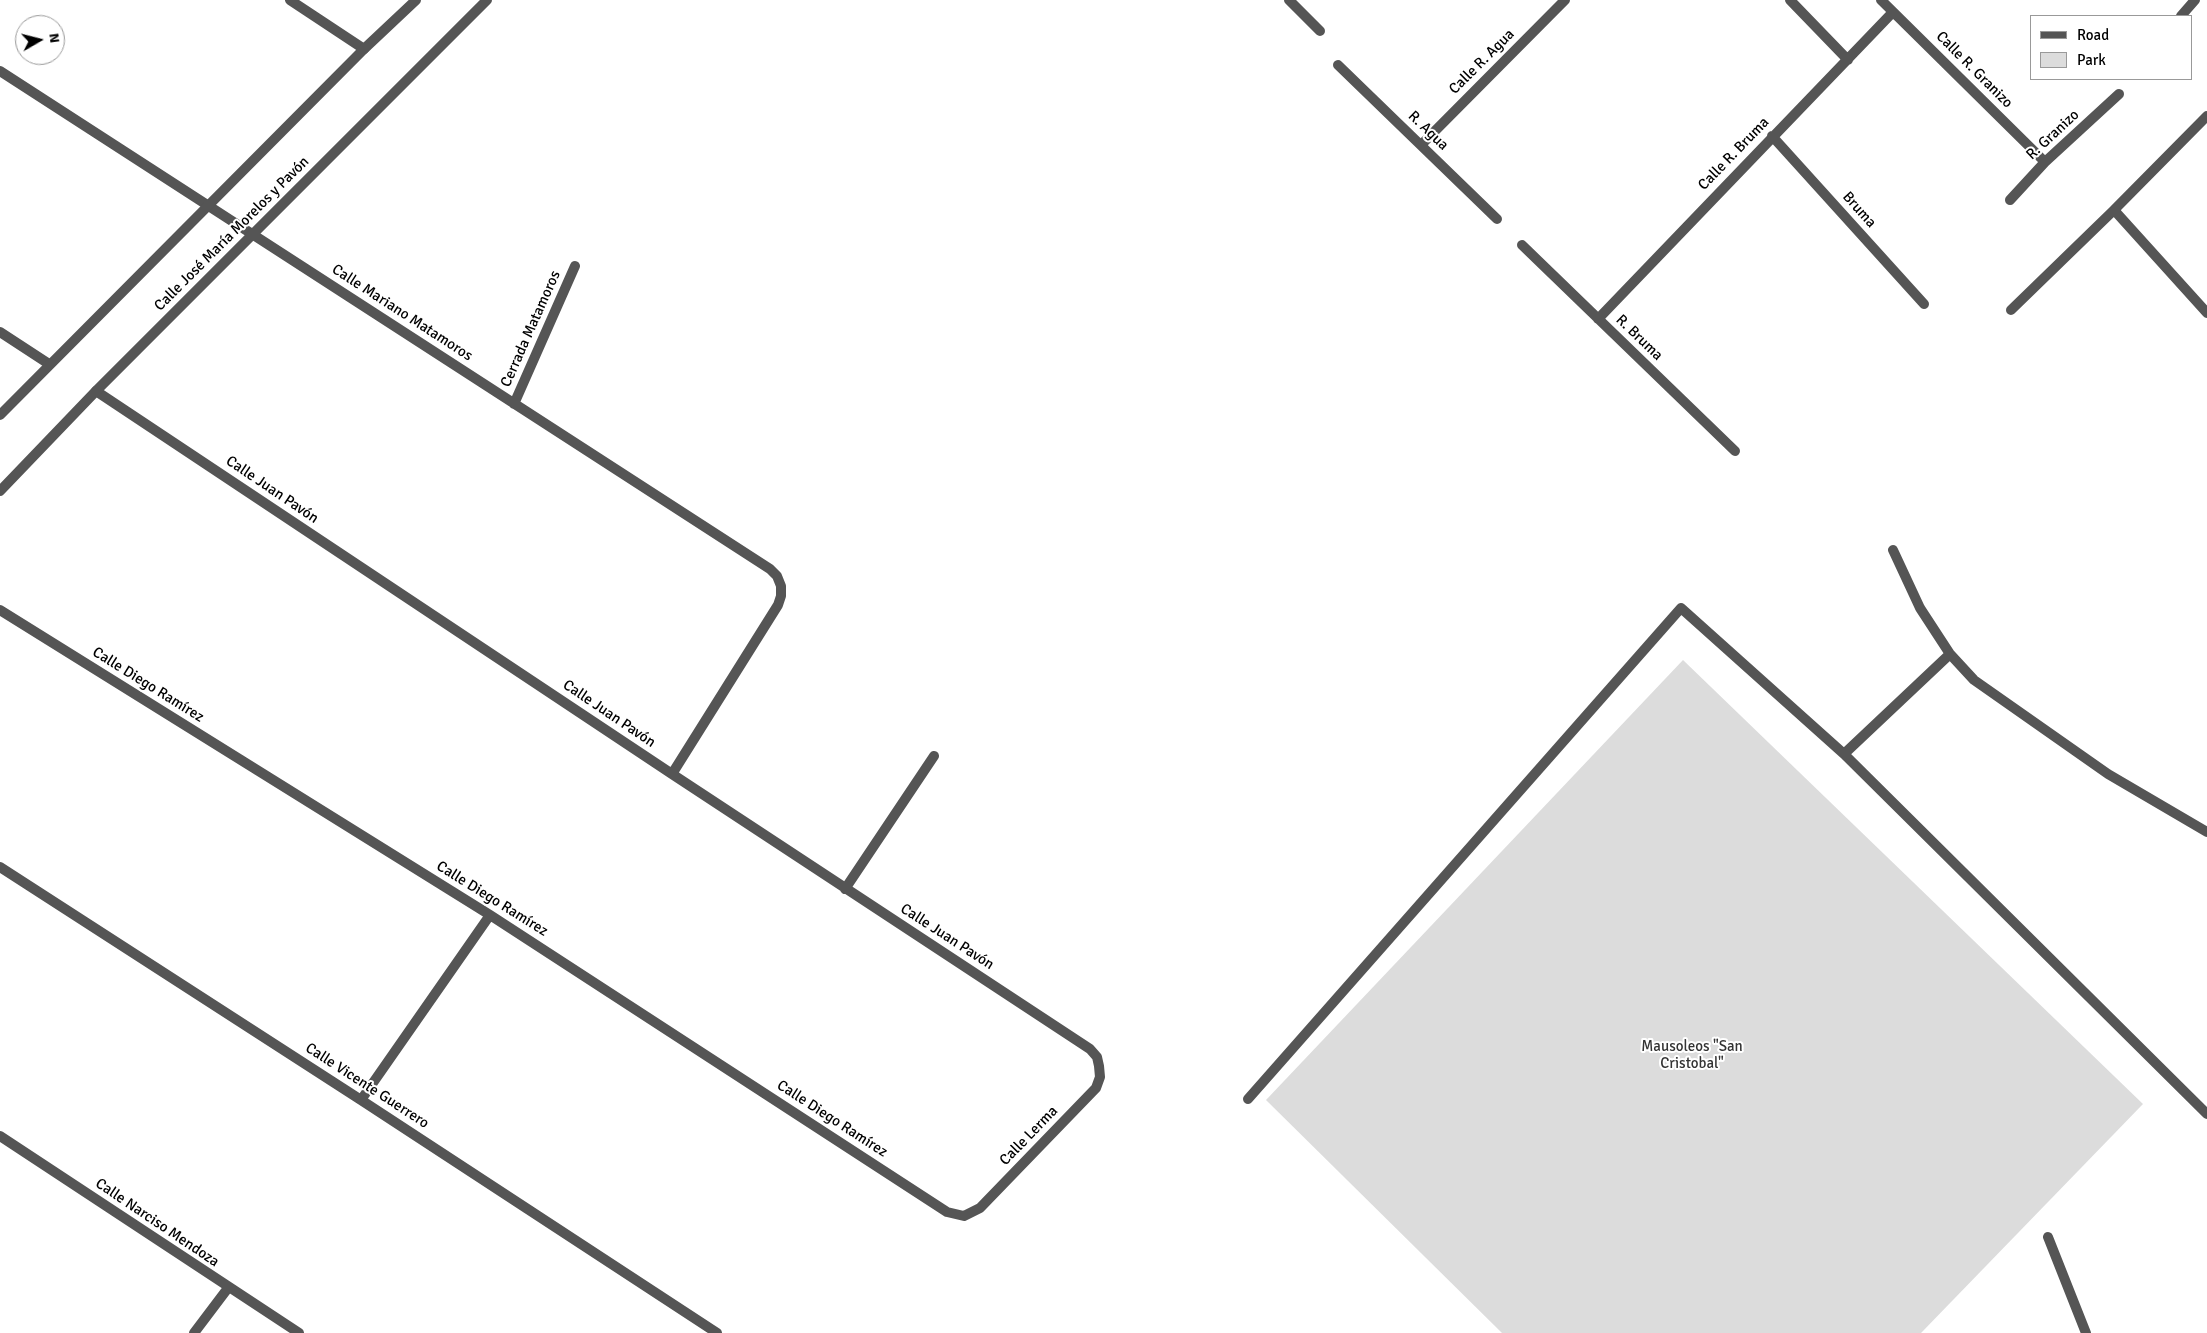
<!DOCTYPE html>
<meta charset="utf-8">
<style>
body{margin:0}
#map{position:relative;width:2207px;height:1333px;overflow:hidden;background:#fff;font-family:Signika,sans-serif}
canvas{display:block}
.legend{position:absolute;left:2030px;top:15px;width:162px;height:65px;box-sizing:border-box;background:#fff;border:1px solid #999;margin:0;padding:6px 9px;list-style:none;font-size:15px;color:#000}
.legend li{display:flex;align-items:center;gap:10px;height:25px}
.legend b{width:25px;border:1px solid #999}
.north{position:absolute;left:15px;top:15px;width:50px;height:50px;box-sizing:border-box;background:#fff;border:1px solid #999;border-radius:50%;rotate:82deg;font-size:14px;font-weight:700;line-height:20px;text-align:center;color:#000}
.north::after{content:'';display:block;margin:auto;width:18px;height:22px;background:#000;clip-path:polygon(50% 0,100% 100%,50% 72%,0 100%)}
</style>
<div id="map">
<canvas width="2207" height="1333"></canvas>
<ul class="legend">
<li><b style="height:6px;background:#555"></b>Road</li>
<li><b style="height:14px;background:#dcdcdc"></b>Park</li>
</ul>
<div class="north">N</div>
</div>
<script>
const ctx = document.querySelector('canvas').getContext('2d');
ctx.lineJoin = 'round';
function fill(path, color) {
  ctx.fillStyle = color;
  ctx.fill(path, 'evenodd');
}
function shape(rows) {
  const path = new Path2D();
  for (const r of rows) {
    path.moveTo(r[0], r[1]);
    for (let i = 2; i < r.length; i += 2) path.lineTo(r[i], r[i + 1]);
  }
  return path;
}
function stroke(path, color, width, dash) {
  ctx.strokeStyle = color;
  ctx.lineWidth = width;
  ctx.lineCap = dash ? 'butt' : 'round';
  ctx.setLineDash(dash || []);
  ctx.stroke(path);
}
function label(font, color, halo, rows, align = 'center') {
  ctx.font = font + ' Signika,sans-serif';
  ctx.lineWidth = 4;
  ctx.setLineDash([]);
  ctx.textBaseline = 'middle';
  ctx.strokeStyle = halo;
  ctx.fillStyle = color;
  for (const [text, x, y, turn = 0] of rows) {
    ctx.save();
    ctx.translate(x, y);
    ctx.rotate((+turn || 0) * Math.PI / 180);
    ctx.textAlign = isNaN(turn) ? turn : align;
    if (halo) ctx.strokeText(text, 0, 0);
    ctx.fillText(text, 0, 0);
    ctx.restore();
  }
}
fill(shape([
 [1683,660,2143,1104,1921,1333,1502,1333,1266,1100]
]), '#dcdcdc');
stroke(shape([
 [2207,116,2114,210,2207,313],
 [2011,310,2114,210],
 [1893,550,1920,608,1950,654,1974,680,2108,774,2207,832],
 [1844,754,1950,654],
 [1248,1099,1681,608,1844,754,2207,1114],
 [2048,1237,2086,1333]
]), '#555', 10);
stroke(shape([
 [290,0,364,49],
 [1289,0,1320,31],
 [1790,0,1848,60],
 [1881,0,2045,162],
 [2181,16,2195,0],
 [1338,65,1497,219],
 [0,71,770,569,777,576,781,586,781,596,778,605,672,774],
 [1772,136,1924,304],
 [1421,145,1565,0],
 [2010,200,2045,162,2119,94],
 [1522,245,1735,451],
 [1598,319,1893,12],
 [0,332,49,364],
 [514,404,575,266],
 [0,610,490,915,947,1212,964,1216,980,1208,1096,1088,1100,1077,1099,1066,1097,1057,1090,1049,672,774,96,391],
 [0,867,361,1100,717,1333],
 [845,889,934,756],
 [361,1100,490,915],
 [0,1136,299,1333],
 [194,1333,228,1288]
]), '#555', 10);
stroke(shape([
 [0,415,364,49,416,0],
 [0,491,96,391,487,0]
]), '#555', 10);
label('15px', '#000', '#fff', [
 ["Calle R. Agua",1482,62,-45],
 ["Calle R. Granizo",1974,70,45],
 ["R. Agua",1428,131,44],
 ["R. Granizo",2053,135,-43],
 ["Calle R. Bruma",1734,154,-46],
 ["Bruma",1859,210,48],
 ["Calle José María Morelos y Pavón",232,234,-45],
 ["Calle Mariano Matamoros",402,313,33],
 ["Cerrada Matamoros",531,329,-66],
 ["R. Bruma",1639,338,44],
 ["Calle Juan Pavón",272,490,34],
 ["Calle Diego Ramírez",148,685,32],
 ["Calle Juan Pavón",609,714,34],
 ["Calle Diego Ramírez",492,899,32],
 ["Calle Juan Pavón",947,937,33],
 ["Calle Vicente Guerrero",367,1086,33],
 ["Calle Diego Ramírez",832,1119,33],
 ["Calle Lerma",1029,1136,-46],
 ["Calle Narciso Mendoza",157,1223,34]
]);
label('15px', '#333', '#fff', [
 ["Mausoleos \"San",1692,1047],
 ["Cristobal\"",1692,1064]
]);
</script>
